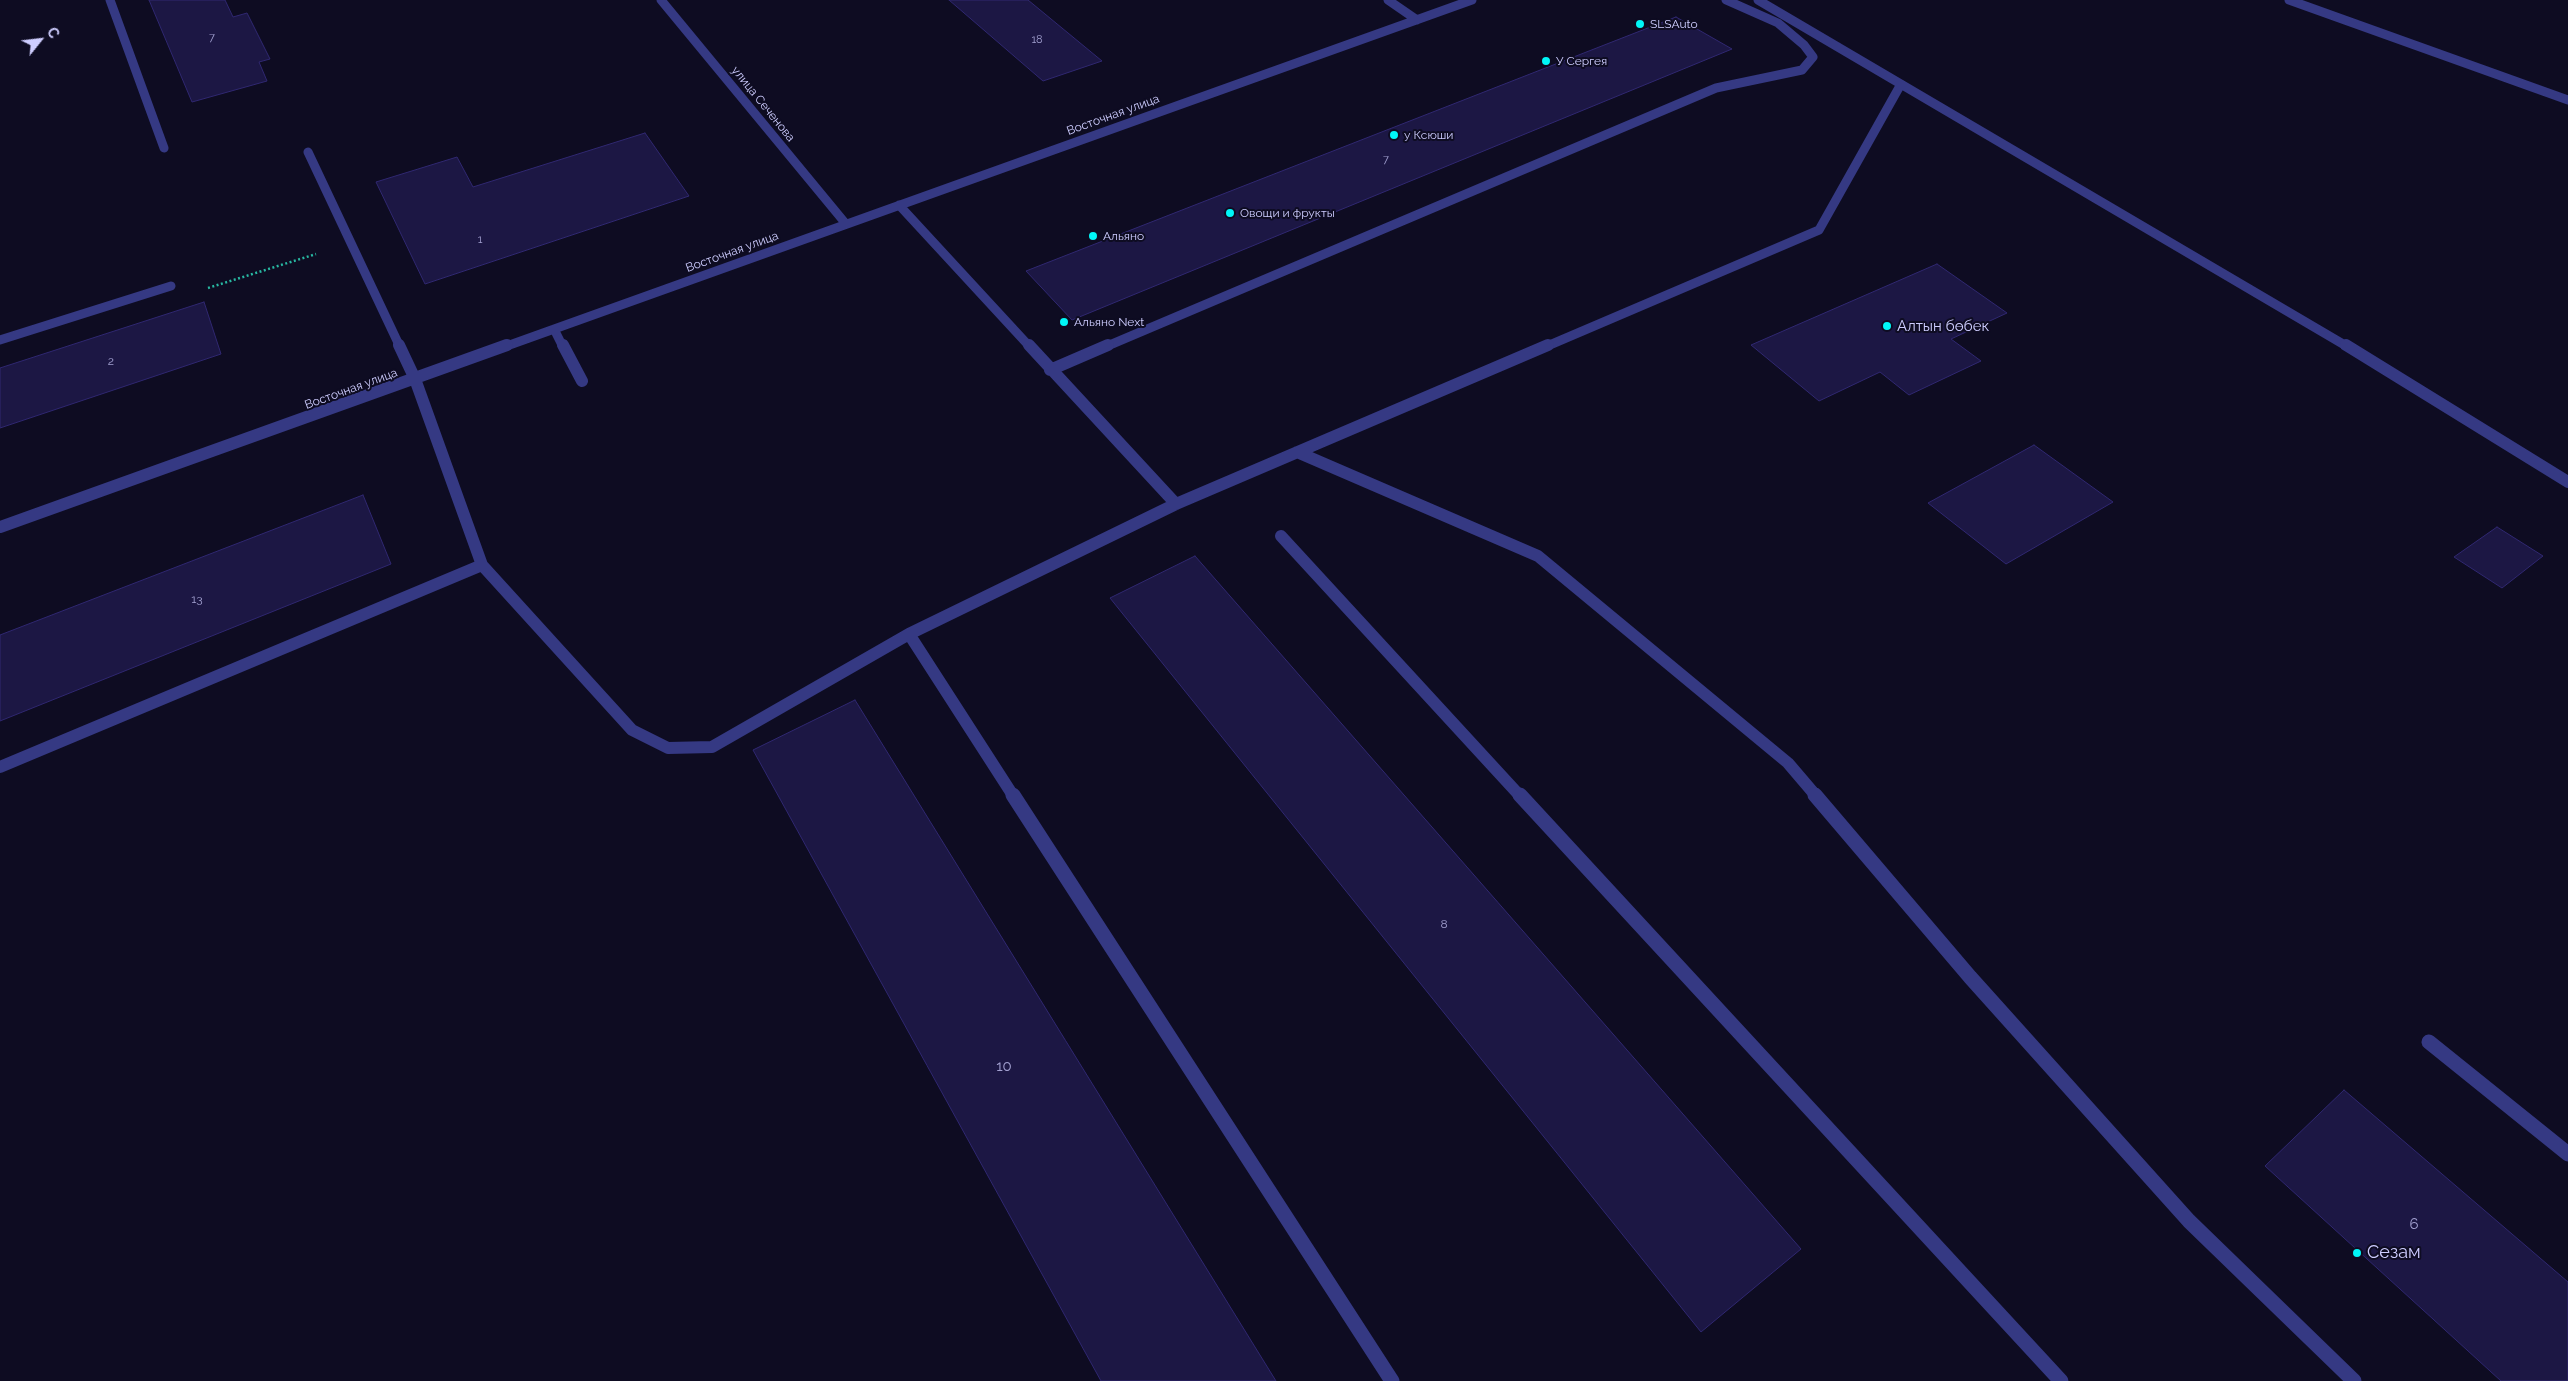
<!DOCTYPE html>
<meta charset="utf-8">
<style>
body{margin:0}
#map{position:relative;width:2568px;height:1381px;overflow:hidden;background:#0e0c22;font-family:Raleway,sans-serif}
canvas{display:block}
.north{position:absolute;left:15px;top:15px;width:50px;height:50px;-webkit-text-stroke:4px #0e0c22;paint-order:stroke;rotate:61deg;font-size:14px;font-weight:700;line-height:20px;text-align:center;color:#cecdff}
.north::after{content:'';display:block;margin:auto;width:18px;height:22px;background:#cecdff;clip-path:polygon(50% 0,100% 100%,50% 72%,0 100%)}
</style>
<div id="map">
<canvas width="2568" height="1381"></canvas>
<div class="north">С</div>
</div>
<script>
const ctx = document.querySelector('canvas').getContext('2d');
ctx.lineJoin = 'round';
function fill(path, color) {
  ctx.fillStyle = color;
  ctx.fill(path, 'evenodd');
}
function shape(rows) {
  const path = new Path2D();
  for (const r of rows) {
    path.moveTo(r[0], r[1]);
    for (let i = 2; i < r.length; i += 2) path.lineTo(r[i], r[i + 1]);
  }
  return path;
}
function stroke(path, color, width, dash) {
  ctx.strokeStyle = color;
  ctx.lineWidth = width;
  ctx.lineCap = dash ? 'butt' : 'round';
  ctx.setLineDash(dash || []);
  ctx.stroke(path);
}
function label(font, color, halo, rows, align = 'center') {
  ctx.font = font + ' Raleway,sans-serif';
  ctx.lineWidth = 4;
  ctx.setLineDash([]);
  ctx.textBaseline = 'middle';
  ctx.strokeStyle = halo;
  ctx.fillStyle = color;
  for (const [text, x, y, turn = 0] of rows) {
    ctx.save();
    ctx.translate(x, y);
    ctx.rotate((+turn || 0) * Math.PI / 180);
    ctx.textAlign = isNaN(turn) ? turn : align;
    if (halo) ctx.strokeText(text, 0, 0);
    ctx.fillText(text, 0, 0);
    ctx.restore();
  }
}
const building = shape([
 [149,0,225,0,233,17,247,13,270,59,259,62,267,81,192,102,149,0],
 [949,0,1028,0,1102,61,1043,81,949,0],
 [1676,17,1732,49,1072,320,1026,271,1676,17],
 [645,133,689,196,425,284,376,182,457,157,473,187,645,133],
 [1937,264,2007,313,1951,339,1981,361,1909,395,1880,372,1819,401,1751,345,1937,264],
 [204,302,221,354,0,428,0,368,204,302],
 [2034,445,2113,502,2006,564,1928,503,2034,445],
 [363,495,391,564,0,721,0,635,363,495],
 [2497,527,2543,556,2502,588,2454,557,2497,527],
 [1195,556,1801,1249,1701,1332,1110,598,1195,556],
 [855,700,1276,1381,1101,1381,753,750,855,700],
 [2344,1090,2568,1282,2568,1381,2501,1381,2265,1166,2344,1090]
]);
fill(building, '#1c1744');
stroke(building, '#302871', 1);
stroke(shape([
 [208,288,316,254]
]), '#28b8a2', 2.5, [2, 2.5]);
stroke(shape([
 [110,0,164,148],
 [661,0,846,224],
 [1388,0,1417,20],
 [1758,0,2348,347],
 [2289,0,2568,100],
 [308,152,400,347],
 [899,205,1030,347],
 [554,329,563,347],
 [0,340,171,286],
 [504,347,1472,0],
 [1105,347,1716,88,1802,70,1813,57,1804,45,1778,23,1726,0],
 [1545,347,1819,230,1901,84]
]), '#353983', 9);
stroke(shape([
 [399,345,415,379,482,565,632,730,668,748,712,747,909,634,1176,504,1548,345],
 [563,345,582,381],
 [1029,345,1176,504],
 [2346,345,2568,482],
 [1050,370,1108,345],
 [1297,452,1538,556,1788,763,1817,797],
 [0,527,507,345],
 [1281,536,1521,797],
 [909,634,1014,797],
 [0,767,482,565]
]), '#353983', 12);
stroke(shape([
 [1013,795,1392,1381],
 [1520,795,2061,1381],
 [1815,795,1970,977,2189,1221,2354,1381],
 [2429,1042,2568,1154]
]), '#353983', 15);
for (const [x, y, r, color] of [
 [1640,24,5,"#00f7f8"],
 [1546,61,5,"#00f7f8"],
 [1394,135,5,"#00f7f8"],
 [1230,213,5,"#00f7f8"],
 [1093,236,5,"#00f7f8"],
 [1064,322,5,"#00f7f8"],
 [1887,326,5,"#00f7f8"],
 [2357,1253,5,"#00f7f8"]
]) {
  const dot = new Path2D();
  dot.arc(x, y, r, 0, 2 * Math.PI);
  ctx.fillStyle = color;
  ctx.fill(dot);
  stroke(dot, '#0e0c22', 2);
}
label('11px', '#a2a0d0', null, [
 ["7",212,38],
 ["18",1037,40],
 ["7",1386,160],
 ["1",480,240]
]);
label('12px', '#cecdff', '#0e0c22', [
 ["SLSAuto",1650,24],
 ["У Сергея",1556,61],
 ["у Ксюши",1404,135],
 ["Овощи и фрукты",1240,213],
 ["Альяно",1103,236],
 ["Альяно Next",1074,322]
], 'left');
label('12px', '#cecdff', '#0e0c22', [
 ["улица Сеченова",763,104,51],
 ["Восточная улица",1113,115,-20],
 ["Восточная улица",732,252,-20],
 ["Восточная улица",351,389,-20]
]);
label('12px', '#a2a0d0', null, [
 ["2",111,361],
 ["13",197,599],
 ["8",1444,924]
]);
label('15px', '#cecdff', '#0e0c22', [
 ["Алтын бөбек",1897,326]
], 'left');
label('15px', '#a2a0d0', null, [
 ["10",1004,1066],
 ["6",2414,1224]
]);
label('18px', '#cecdff', '#0e0c22', [
 ["Сезам",2367,1253]
], 'left');
</script>
